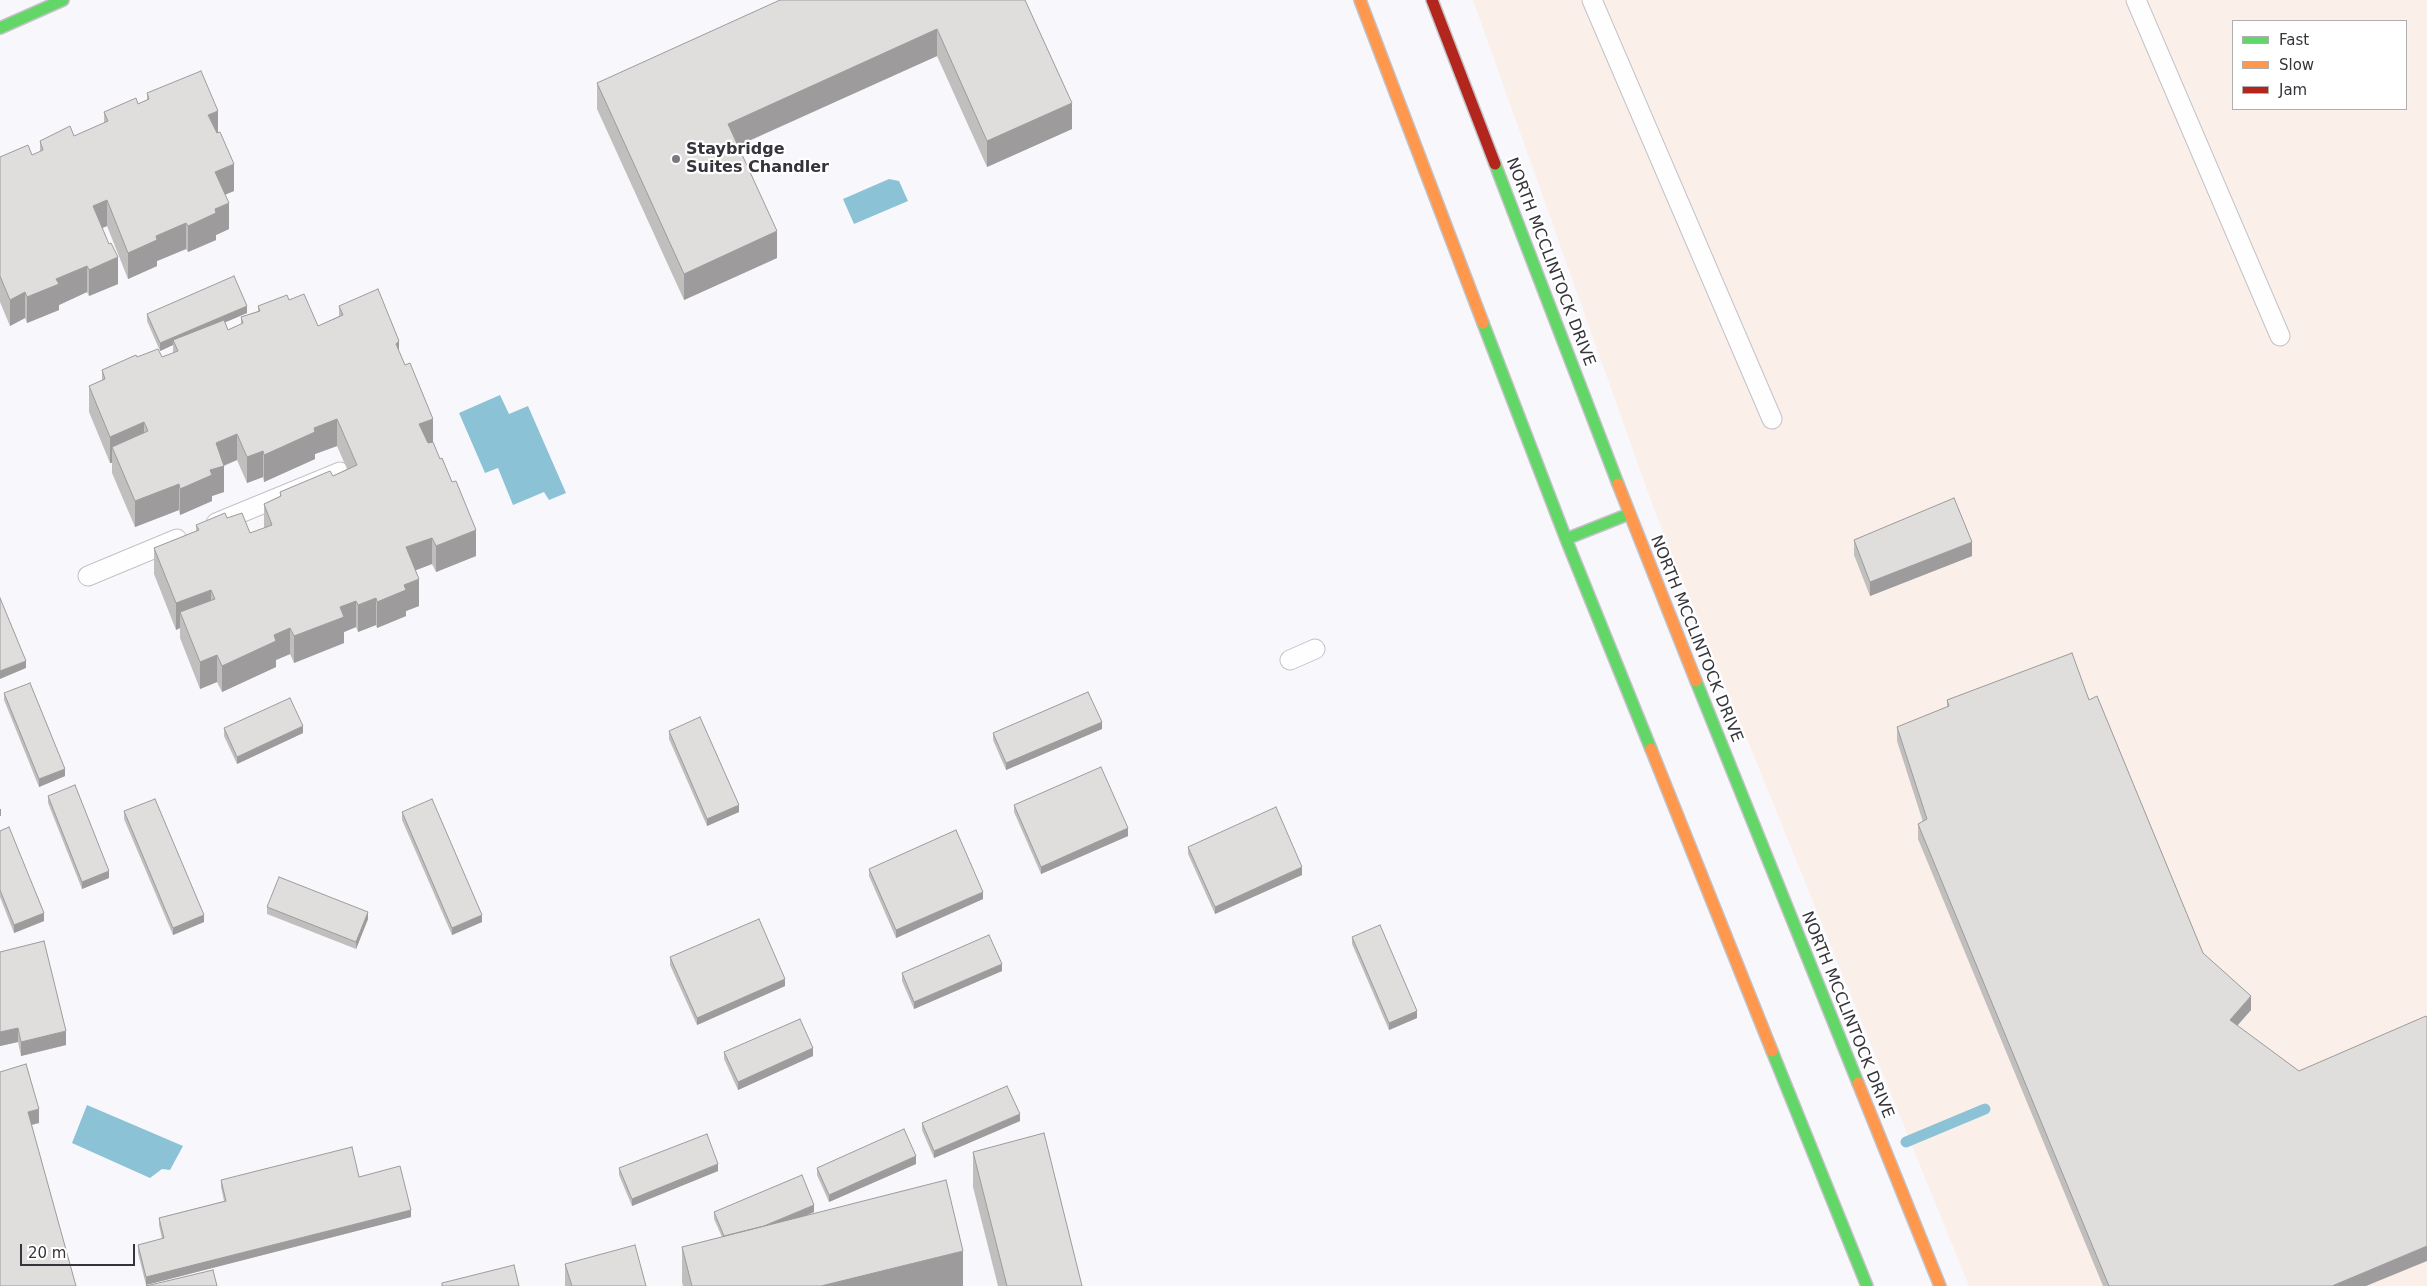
<!DOCTYPE html>
<style>
body{margin:0}
#map{position:relative;width:2427px;height:1286px;overflow:hidden;background:#f8f7fc;font-family:"DejaVu Sans",sans-serif}
canvas{display:block}
.legend{position:absolute;left:2232px;top:20px;width:175px;height:90px;box-sizing:border-box;background:#fff;border:1px solid #afaeb1;margin:0;padding:6px 9px;list-style:none;font-size:15px;color:#36343b}
.legend li{display:flex;align-items:center;gap:10px;height:25px}
.legend b{width:25px;border:1px solid #afaeb1}
.scale{position:absolute;left:20px;top:1244px;width:115px;height:22px;box-sizing:border-box;border:2px solid #36343b;border-top:0;padding-left:6px;font-size:15px;line-height:18px;white-space:nowrap;color:#36343b;-webkit-text-stroke:4px #fff;paint-order:stroke}
</style>
<div id="map">
<canvas width="2427" height="1286"></canvas>
<ul class="legend">
<li><b style="height:6px;background:#63d668"></b>Fast</li>
<li><b style="height:6px;background:#ff974d"></b>Slow</li>
<li><b style="height:6px;background:#b3261e"></b>Jam</li>
</ul>
<div class="scale">20 m</div>
</div>
<script>
const ctx = document.querySelector('canvas').getContext('2d');
ctx.lineJoin = 'round';
function fill(path, color) {
  ctx.fillStyle = color;
  ctx.fill(path, 'evenodd');
}
function shape(rows) {
  const path = new Path2D();
  for (const r of rows) {
    path.moveTo(r[0], r[1]);
    for (let i = 2; i < r.length; i += 2) path.lineTo(r[i], r[i + 1]);
  }
  return path;
}
function stroke(path, color, width, dash) {
  ctx.strokeStyle = color;
  ctx.lineWidth = width;
  ctx.lineCap = dash ? 'butt' : 'round';
  ctx.setLineDash(dash || []);
  ctx.stroke(path);
}
function label(font, color, halo, rows, align = 'center') {
  ctx.font = font + ' "DejaVu Sans",sans-serif';
  ctx.lineWidth = 4.5;
  ctx.setLineDash([]);
  ctx.textBaseline = 'middle';
  ctx.strokeStyle = halo;
  ctx.fillStyle = color;
  for (const [text, x, y, turn = 0] of rows) {
    ctx.save();
    ctx.translate(x, y);
    ctx.rotate((+turn || 0) * Math.PI / 180);
    ctx.textAlign = isNaN(turn) ? turn : align;
    if (halo) ctx.strokeText(text, 0, 0);
    ctx.fillText(text, 0, 0);
    ctx.restore();
  }
}
fill(shape([
 [1473,0,2427,0,2427,1286,1969,1286,1655,512],
 [2233,21,2406,21,2406,109,2233,109]
]), '#fbefe9');
fill(shape([
 [889,179,899,181,908,201,854,224,843,199],
 [500,395,509,414,528,406,566,493,549,500,544,492,513,505,498,468,485,473,459,413],
 [87,1105,183,1146,170,1170,162,1169,150,1178,72,1143]
]), '#8cc2d5');
stroke(shape([
 [1906,1142,1985,1109]
]), '#8cc2d5', 11);
const lane = shape([
 [1592,0,1772,419],
 [2136,0,2280,336],
 [216,523,340,472],
 [88,576,177,539],
 [1290,660,1315,649]
]);
const fast = shape([
 [0,28,63,0],
 [1495,164,1618,484],
 [1483,323,1566,539,1651,749],
 [1566,539,1629,514],
 [1696,681,1858,1083],
 [1772,1051,1867,1286]
]);
const slow = shape([
 [1360,0,1483,323],
 [1618,484,1696,681],
 [1651,749,1772,1051],
 [1858,1083,1940,1286]
]);
const jam = shape([
 [1432,0,1495,164]
]);
stroke(lane, '#c3c2c7', 21);
stroke(fast, '#c3c2c7', 14);
stroke(slow, '#c3c2c7', 14);
stroke(jam, '#c3c2c7', 14);
stroke(lane, '#fefeff', 19);
stroke(fast, '#63d668', 11);
stroke(slow, '#ff974d', 11);
stroke(jam, '#b3261e', 11);
fill(shape([
 [1025,0,1072,129,987,167,937,56,738,146,777,258,684,300,597,109,597,83],
 [147,93,218,133,234,191,225,194,229,229,216,235,216,240,188,252,186,249,157,261,157,266,128,279,107,226,102,228,118,284,89,296,87,292,59,305,59,310,27,323,25,318,10,326,0,302,0,157,32,155,40,152,40,141,74,136,104,123,104,112,138,104,147,100],
 [289,300,318,326,339,316,339,306,399,352,476,556,436,572,432,564,416,570,419,606,406,611,406,616,377,628,376,625,358,632,356,627,344,632,344,643,294,663,290,654,276,660,276,667,222,692,217,682,200,689,180,638,180,628,176,630,154,574,154,548,196,531,196,525,227,518,250,533,264,528,264,504,280,496,280,492,333,476,347,469,337,446,315,454,315,459,264,482,263,477,247,483,237,460,224,466,224,492,212,496,212,501,180,515,179,510,135,527,112,473,112,463,110,463,89,412,89,386,102,380,102,370,137,357,162,357,173,353,173,345,160,351,147,321,147,314,247,313,225,322,228,330,241,324,241,317,258,311,258,306],
 [1854,540,1972,556,1870,596,1854,555],
 [4,693,65,776,39,787,4,700],
 [1947,700,2089,700,2203,953,2251,1010,2237,1025,2366,1286,2103,1286,1918,839,1918,824,1923,822,1897,741,1897,727,1947,707],
 [224,728,303,733,237,764,224,736],
 [1102,729,1006,770,993,740,993,733],
 [669,731,739,812,707,826,669,739],
 [48,796,109,878,82,889,48,803],
 [1014,805,1128,836,1041,874,1014,812],
 [124,811,204,922,173,935,124,819],
 [402,812,482,922,452,935,402,820],
 [0,831,44,921,14,933,0,897],
 [1188,847,1302,875,1215,914,1188,854],
 [869,869,983,899,896,938,869,876],
 [267,907,368,919,356,949,267,914],
 [1352,937,1417,1018,1389,1030,1352,944],
 [0,952,66,1045,21,1056,18,1042,0,1046],
 [670,957,785,986,697,1025,670,965],
 [1002,971,914,1009,902,981,902,973],
 [724,1052,813,1056,738,1090,724,1059],
 [1020,1121,934,1158,922,1130,922,1123],
 [973,1152,1082,1286,998,1286,973,1187],
 [916,1164,829,1202,817,1175,817,1168],
 [619,1168,718,1171,632,1206,619,1175],
 [359,1177,411,1217,146,1285,138,1253,138,1245,162,1239,159,1225,159,1218,224,1201,221,1187,221,1180],
 [714,1212,814,1212,807,1215,963,1286,683,1286,682,1282,682,1247,722,1237,714,1219],
 [565,1264,646,1286,565,1286]
]), '#c1bebe');
fill(shape([
 [937,29,937,56,728,150,728,124],
 [1072,103,1072,129,987,167,987,141],
 [218,111,218,137,208,115],
 [234,164,234,191,215,199,215,172],
 [107,200,107,226,93,232,93,206],
 [229,203,229,229,216,235,216,240,188,252,188,226,215,209],
 [186,223,186,249,157,261,157,266,128,279,128,253,156,236],
 [777,231,777,258,684,300,684,274],
 [118,257,118,284,89,296,89,270],
 [87,266,87,292,59,305,59,310,27,323,27,297,56,279],
 [25,292,25,318,10,326,10,300],
 [247,306,247,313,175,344,173,340,173,345,160,351,160,343],
 [399,341,399,367,396,344],
 [337,419,337,446,315,454,315,459,264,482,264,455,314,428],
 [433,419,433,445,419,450,419,424],
 [144,422,144,448,112,447,112,463,110,463,110,437],
 [237,434,237,460,222,466,224,466,224,492,212,496,212,501,180,515,180,489,216,443],
 [263,451,263,477,247,483,247,457],
 [179,484,179,510,135,527,135,501],
 [476,530,476,556,436,572,436,546],
 [432,538,432,564,406,574,406,547],
 [1972,542,1972,556,1870,596,1870,582],
 [419,579,419,606,406,611,406,616,377,628,377,602,404,585],
 [211,590,211,616,180,612,180,628,176,630,176,603],
 [376,598,376,625,358,632,358,605],
 [356,601,356,627,344,632,344,643,294,663,294,636,340,607],
 [290,628,290,654,276,660,276,667,222,692,222,666,274,635],
 [217,655,217,682,200,689,200,662],
 [26,661,26,668,0,679,0,671],
 [1102,722,1102,729,1006,770,1006,763],
 [303,726,303,733,237,764,237,757],
 [65,769,65,776,39,787,39,779],
 [739,805,739,812,707,826,707,819],
 [0,809,1,809,1,816,0,816],
 [1128,828,1128,836,1041,874,1041,867],
 [1302,867,1302,875,1215,914,1215,907],
 [109,871,109,878,82,889,82,882],
 [983,892,983,899,896,938,896,930],
 [368,912,368,919,356,949,356,942],
 [44,913,44,921,14,933,14,925],
 [204,915,204,922,173,935,173,928],
 [482,915,482,922,452,935,452,928],
 [1002,964,1002,971,914,1009,914,1002],
 [785,979,785,986,697,1025,697,1018],
 [2251,996,2251,1010,2230,1034,2230,1020],
 [1417,1011,1417,1018,1389,1030,1389,1023],
 [18,1028,18,1042,0,1046,0,1032],
 [66,1031,66,1045,21,1056,21,1042],
 [813,1048,813,1056,738,1090,738,1082],
 [39,1109,39,1123,28,1126,28,1112],
 [1020,1114,1020,1121,934,1158,934,1151],
 [916,1156,916,1164,829,1202,829,1195],
 [718,1164,718,1171,632,1206,632,1199],
 [814,1205,814,1212,727,1249,727,1242],
 [411,1210,411,1217,146,1285,146,1277],
 [2427,1246,2427,1261,2366,1286,2332,1286],
 [963,1251,963,1286,821,1286]
]), '#9d9b9b');
const building = shape([
 [780,0,1025,0,1072,103,987,141,937,29,728,124,777,231,684,274,597,83,780,0],
 [201,71,218,111,208,115,217,133,220,132,234,164,215,172,229,203,215,209,216,213,188,226,186,223,156,236,157,240,128,253,107,200,93,206,109,244,111,243,118,257,89,270,87,266,56,279,59,284,27,297,25,292,10,300,0,276,0,157,28,145,32,155,43,150,40,141,70,126,74,136,108,121,104,112,136,98,138,104,149,99,147,93,201,71],
 [234,276,247,306,160,343,147,314,234,276],
 [378,289,399,341,396,344,405,365,410,363,433,419,419,424,428,443,433,442,440,459,442,458,452,482,456,481,476,530,436,546,432,538,406,547,419,579,404,585,406,590,377,602,376,598,358,605,356,601,340,607,344,617,294,636,290,628,274,635,276,641,222,666,217,655,200,662,180,612,215,599,211,590,176,603,154,548,199,530,196,525,225,513,227,518,242,513,250,533,272,525,264,504,281,496,280,492,330,471,333,476,357,465,337,419,314,428,315,432,264,455,263,451,247,457,237,434,216,443,224,466,210,470,212,475,180,489,179,484,135,501,112,447,148,431,144,422,110,437,89,386,105,379,102,370,136,355,137,357,158,349,162,357,178,351,173,340,224,320,228,330,243,323,241,317,260,311,258,306,287,295,289,300,304,294,318,326,343,315,339,306,378,289],
 [1954,498,1972,542,1870,582,1854,540,1954,498],
 [0,598,26,661,0,671,0,598],
 [2072,653,2089,700,2097,696,2203,953,2251,996,2230,1020,2299,1071,2426,1016,2427,1018,2427,1246,2332,1286,2109,1286,1918,824,1927,819,1897,727,1949,706,1947,700,2072,653],
 [30,683,65,769,39,779,4,693,30,683],
 [1088,692,1102,722,1006,763,993,733,1088,692],
 [290,698,303,726,237,757,224,728,290,698],
 [700,717,739,805,707,819,669,731,700,717],
 [1101,767,1128,828,1041,867,1014,805,1101,767],
 [75,785,109,871,82,882,48,796,75,785],
 [155,799,204,915,173,928,124,811,155,799],
 [432,799,482,915,452,928,402,812,432,799],
 [1276,807,1302,867,1215,907,1188,847,1276,807],
 [9,827,44,913,14,925,0,890,0,831,9,827],
 [956,830,983,892,896,930,869,869,956,830],
 [279,877,368,912,356,942,267,907,279,877],
 [759,919,785,979,697,1018,670,957,759,919],
 [1380,925,1417,1011,1389,1023,1352,937,1380,925],
 [989,935,1002,964,914,1002,902,973,989,935],
 [44,941,66,1031,21,1042,18,1028,0,1032,0,952,44,941],
 [800,1019,813,1048,738,1082,724,1052,800,1019],
 [26,1064,39,1109,28,1112,76,1286,0,1286,0,1072,26,1064],
 [1007,1086,1020,1114,934,1151,922,1123,1007,1086],
 [904,1129,916,1156,829,1195,817,1168,904,1129],
 [1044,1133,1082,1286,1007,1286,973,1152,1044,1133],
 [707,1134,718,1164,632,1199,619,1168,707,1134],
 [352,1147,359,1177,400,1166,411,1210,146,1277,138,1245,164,1238,159,1218,226,1201,221,1180,352,1147],
 [802,1175,814,1205,764,1226,724,1236,714,1212,802,1175],
 [946,1180,963,1251,821,1286,692,1286,682,1247,946,1180],
 [635,1245,646,1286,572,1286,565,1264,635,1245],
 [514,1265,519,1286,442,1286,442,1283,514,1265],
 [213,1270,217,1286,146,1286,213,1270]
]);
fill(building, '#e0dddd');
stroke(building, '#9d9b9b', 1);
for (const [x, y, r, color] of [
 [676,159,5,"#7a787f"]
]) {
  const dot = new Path2D();
  dot.arc(x, y, r, 0, 2 * Math.PI);
  ctx.fillStyle = color;
  ctx.fill(dot);
  stroke(dot, '#fff', 2);
}
label('bold 16px', '#36343b', '#fff', [
 ["Staybridge",686,150],
 ["Suites Chandler",686,168]
], 'left');
label('16px', '#36343b', '#fff', [
 ["NORTH MCCLINTOCK DRIVE",1550,262,69],
 ["NORTH MCCLINTOCK DRIVE",1696,639,68],
 ["NORTH MCCLINTOCK DRIVE",1847,1015,68]
]);
</script>
